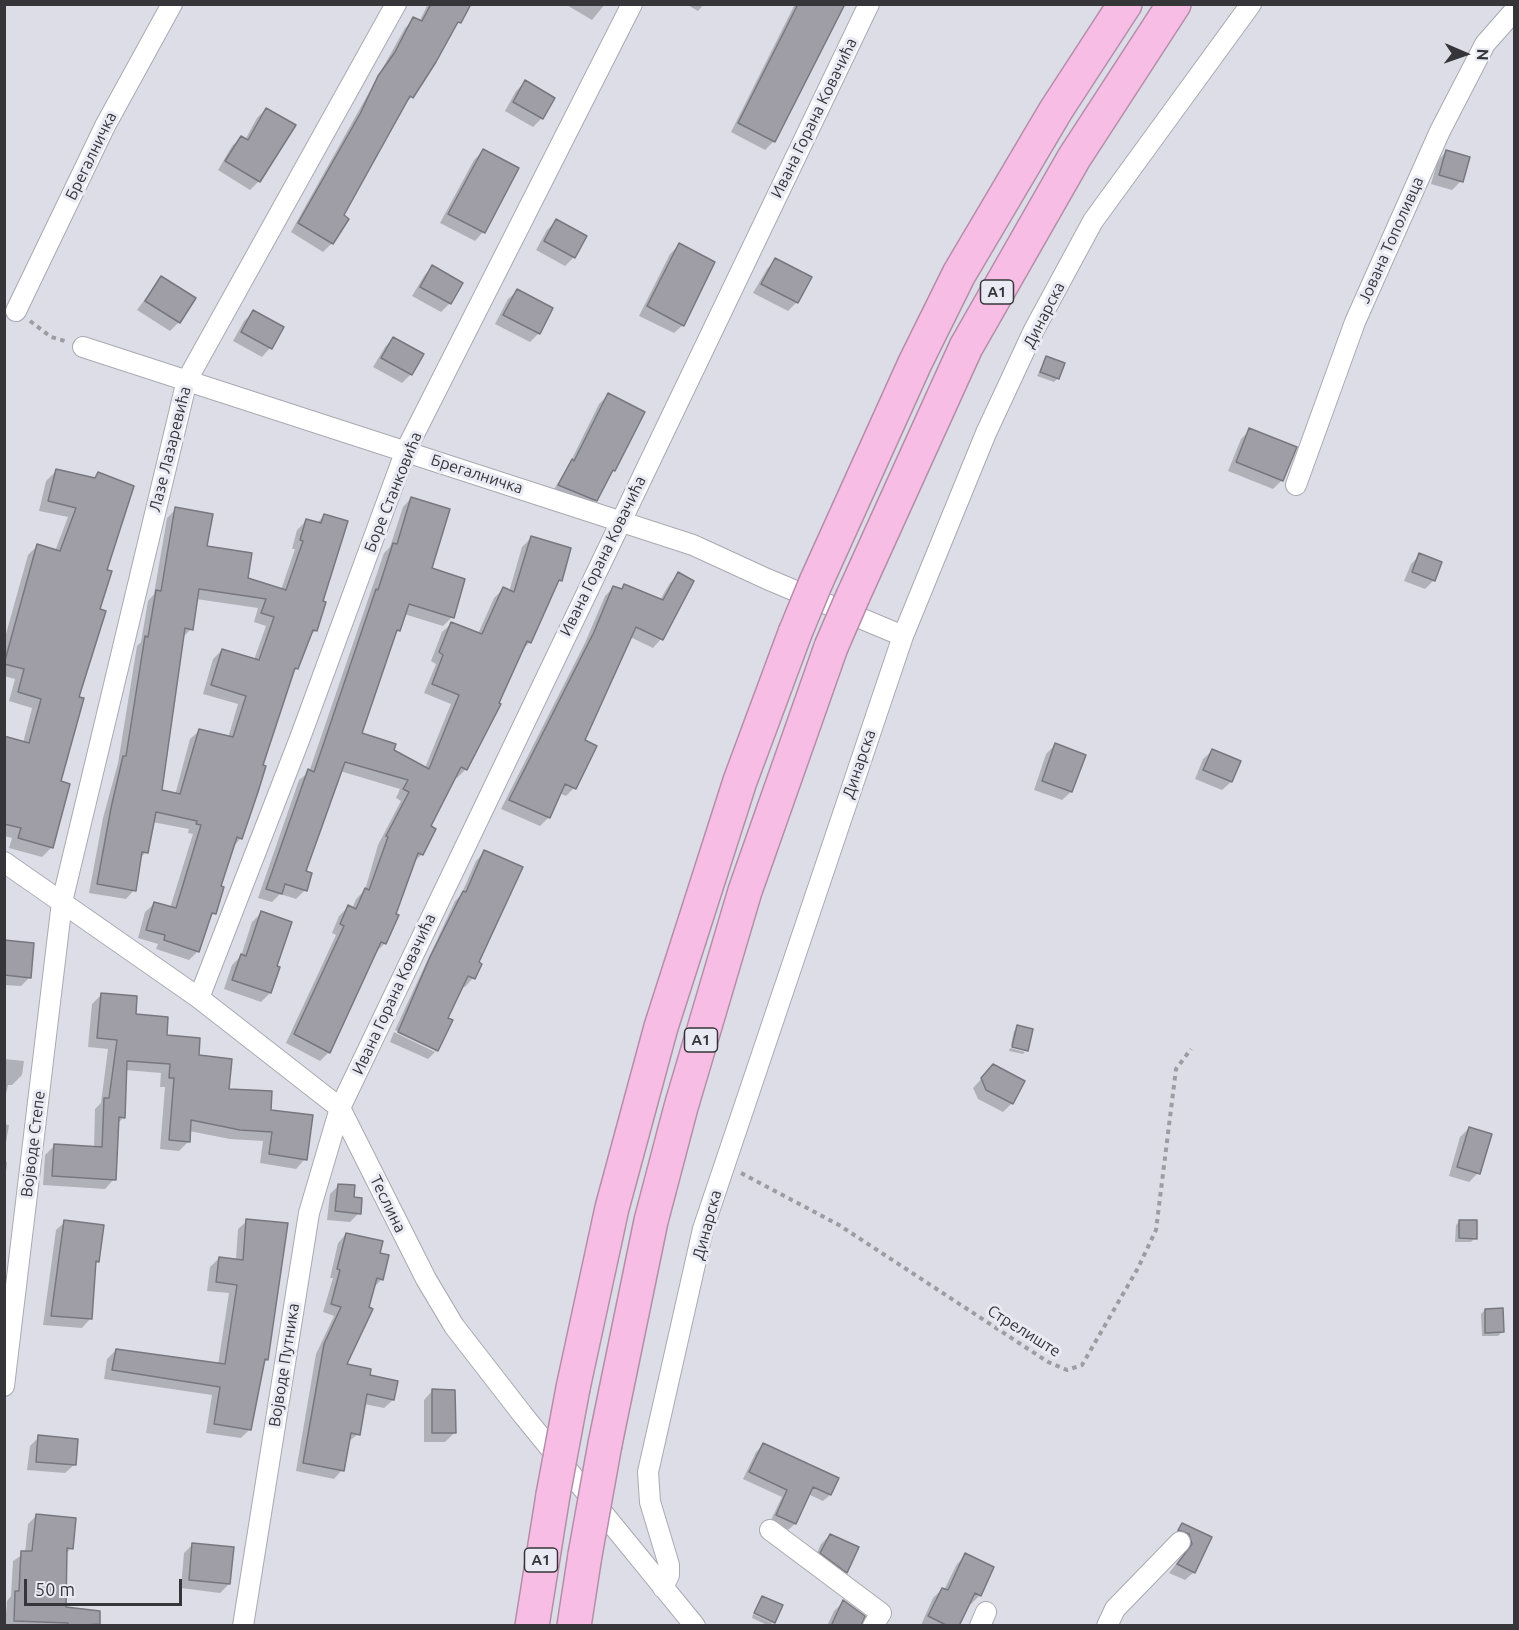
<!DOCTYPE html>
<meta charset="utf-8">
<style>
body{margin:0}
#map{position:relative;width:1519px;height:1630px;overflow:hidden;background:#dddde7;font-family:Ubuntu,sans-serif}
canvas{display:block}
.frame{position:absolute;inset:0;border:6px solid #36363a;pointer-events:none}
.north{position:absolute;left:1435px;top:24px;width:60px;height:60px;-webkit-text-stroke:4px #eaeaf4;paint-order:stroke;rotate:92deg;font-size:16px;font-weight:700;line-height:24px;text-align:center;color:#36363a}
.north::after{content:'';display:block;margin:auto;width:21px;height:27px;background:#36363a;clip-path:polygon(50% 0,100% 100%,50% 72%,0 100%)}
.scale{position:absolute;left:24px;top:1579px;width:158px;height:27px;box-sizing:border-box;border:3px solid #36363a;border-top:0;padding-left:8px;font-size:18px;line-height:21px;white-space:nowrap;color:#36363a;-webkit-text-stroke:4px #eaeaf4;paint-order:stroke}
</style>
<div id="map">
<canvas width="1519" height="1630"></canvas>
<div class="frame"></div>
<div class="north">N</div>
<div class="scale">50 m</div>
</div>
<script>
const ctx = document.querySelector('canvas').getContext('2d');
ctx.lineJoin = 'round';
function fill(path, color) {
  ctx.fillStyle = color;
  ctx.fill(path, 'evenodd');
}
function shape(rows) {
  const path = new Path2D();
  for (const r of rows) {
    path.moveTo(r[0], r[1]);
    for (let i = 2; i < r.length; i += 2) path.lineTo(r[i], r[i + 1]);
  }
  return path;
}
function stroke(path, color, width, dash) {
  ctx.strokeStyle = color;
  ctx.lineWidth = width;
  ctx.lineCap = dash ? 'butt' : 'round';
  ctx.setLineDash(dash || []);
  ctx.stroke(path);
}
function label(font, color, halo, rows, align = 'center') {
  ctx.font = font + ' Ubuntu,sans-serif';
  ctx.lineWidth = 6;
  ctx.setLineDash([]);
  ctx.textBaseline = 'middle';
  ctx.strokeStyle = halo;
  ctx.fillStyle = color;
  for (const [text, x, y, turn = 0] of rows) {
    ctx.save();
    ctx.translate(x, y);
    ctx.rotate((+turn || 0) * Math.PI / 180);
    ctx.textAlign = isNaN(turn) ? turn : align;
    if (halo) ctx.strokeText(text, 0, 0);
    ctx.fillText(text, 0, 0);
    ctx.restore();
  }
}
fill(shape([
 [428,4,459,22,451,31,412,97,402,106,342,216,332,243,323,252,291,232,405,28,414,19,419,22],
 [565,4,605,4,592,20],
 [686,4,704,4,698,11],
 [795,4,843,4,774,141,765,150,731,132],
 [525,82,542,118,533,127,505,111,516,91],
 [266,109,259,181,250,190,218,170,232,146,241,138,245,140,257,118],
 [483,151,517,169,483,232,475,241,440,223,474,160],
 [1447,151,1461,181,1452,190,1431,184,1438,160],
 [556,221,574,257,565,266,536,250,547,230],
 [679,245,683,325,674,333,639,316,670,254],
 [775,260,810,278,797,302,788,311,753,293,767,269],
 [432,267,461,283,450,303,441,312,412,296,424,276],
 [161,277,179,322,170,331,137,310],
 [517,291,551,309,539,333,530,342,495,324,508,299],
 [253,312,282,328,270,348,262,357,233,341,244,321],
 [393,338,422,354,411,374,402,383,373,367,385,347],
 [1046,358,1058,378,1054,382,1037,376],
 [608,395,614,470,596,500,587,509,551,494,570,463,599,404],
 [1250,430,1282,480,1273,489,1228,471,1241,439],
 [56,471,92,479,98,474,105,571,60,783,52,847,42,857,9,848,12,838,4,836,4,738,23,743,32,708,9,701,15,679,4,676,4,641,28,555,38,545,55,551,68,517,39,511,46,481],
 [411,498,430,569,452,617,443,626,404,614,399,630,393,636,360,734,425,768,451,704,424,693,436,664,431,661,442,632,451,624,478,634,494,598,503,589,509,592,522,547,531,538,561,580,555,585,530,642,521,651,466,769,457,778,454,777,429,827,434,830,422,854,412,864,385,943,376,952,329,1052,320,1061,286,1043,336,935,332,933,339,916,348,907,352,909,356,899,365,890,378,845,401,801,396,798,400,789,340,771,304,872,305,890,296,899,280,894,272,902,258,898,299,780,309,772,384,553,390,547,403,507],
 [176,509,205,547,247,579,281,590,295,549,292,549,297,530,306,521,316,524,324,516,321,602,316,630,308,638,297,668,292,674,241,838,232,848,219,887,214,913,208,920,198,951,189,960,156,949,158,944,138,938,145,912,154,904,170,908,193,834,188,833,189,829,152,822,146,852,139,859,134,890,126,899,89,893,103,818,118,763,137,646,141,642,148,601,154,594,167,518],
 [196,599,258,608,254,622,266,626,254,660,222,650,213,659,203,694,238,704,228,738,199,731,190,739,175,795,160,791,182,638,191,629],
 [1420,555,1434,580,1425,589,1404,581,1411,564],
 [678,574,661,639,653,648,630,637,583,741,574,788,566,796,559,793,549,817,540,826,501,809,585,643,605,596,613,588,620,590,625,585,660,600,670,583],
 [1055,745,1071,792,1062,800,1034,790,1046,754],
 [1212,751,1239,762,1231,782,1222,790,1195,779,1203,759],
 [484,852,473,978,465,987,462,986,446,1018,451,1021,436,1051,428,1059,390,1042,394,1032,435,1052,435,1048,395,1030,455,901,461,895,476,861],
 [261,913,275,967,278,968,270,993,261,1002,224,989,232,965,241,956,252,922],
 [4,941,30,977,21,986,4,985],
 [102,994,198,1057,228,1090,269,1111,305,1159,296,1169,260,1163,263,1141,230,1139,189,1131,188,1142,179,1151,160,1149,165,1087,160,1087,161,1073,125,1070,124,1117,118,1123,114,1179,105,1189,43,1185,45,1155,55,1145,94,1148,95,1109,101,1103,108,1049,88,1047,92,1004],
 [1018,1027,1027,1050,1026,1051,1011,1045,1014,1031],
 [1010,1048,1025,1052,1023,1054,1009,1051],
 [4,1059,24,1061,22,1075,12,1085,8,1085,4,1103],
 [985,1075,1012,1103,1003,1112,978,1099,973,1088],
 [4,1124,9,1125,4,1154],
 [1469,1128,1478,1173,1469,1182,1449,1176,1460,1137],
 [4,1162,7,1162,4,1190],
 [339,1185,352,1198,359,1213,350,1222,327,1220,330,1194],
 [247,1221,266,1359,262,1363,250,1429,241,1438,206,1433,212,1395,104,1379,107,1359,116,1350,218,1365,229,1293,207,1291,210,1267,219,1258,236,1260,238,1229],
 [1460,1221,1475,1238,1471,1242,1455,1242,1456,1225],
 [65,1222,97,1261,94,1264,90,1319,82,1328,43,1325,56,1230],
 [346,1234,378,1254,382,1279,373,1288,344,1365,369,1376,393,1400,384,1408,364,1404,358,1434,348,1442,342,1470,334,1479,296,1471,316,1354,334,1316,323,1312,333,1278,330,1278,338,1243],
 [1485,1310,1502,1332,1498,1336,1482,1336,1481,1314],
 [432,1391,454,1433,445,1442,424,1442,424,1400],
 [39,1437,74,1465,65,1473,27,1470,30,1446],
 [763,1445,837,1479,830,1495,823,1501,808,1494,795,1524,788,1530,770,1522,782,1497,743,1479,756,1452],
 [36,1516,71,1548,66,1554,64,1608,93,1611,92,1626,5,1626,7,1601,11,1596,13,1561,25,1553,28,1524],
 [1182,1525,1210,1538,1194,1572,1185,1580,1169,1573,1184,1554,1180,1542,1170,1539],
 [830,1535,846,1572,837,1580,813,1562,821,1544],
 [193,1544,229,1584,220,1593,181,1588,184,1553],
 [966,1555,980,1595,971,1604,969,1603,958,1626,921,1625,933,1598,942,1589,944,1590,957,1564],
 [843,1602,861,1626,827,1626,834,1611],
 [753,1614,772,1623,769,1626,752,1618]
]), '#0003');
const building = shape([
 [427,4,471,4,461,23,458,22,436,62,413,98,410,96,344,215,349,219,333,244,298,223,360,114,378,76,395,52,413,17,422,21,430,6,427,4],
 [798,4,845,4,775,142,738,123,798,4],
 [525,80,555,98,543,119,513,102,525,80],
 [266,108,296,125,260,182,225,161,241,136,248,140,266,108],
 [483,149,519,168,485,233,448,214,483,149],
 [1446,150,1470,157,1463,182,1439,175,1446,150],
 [556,219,587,236,575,258,544,241,556,219],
 [679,243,715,262,684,326,647,306,679,243],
 [775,258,812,277,798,303,761,284,775,258],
 [432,265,463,283,451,304,420,287,432,265],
 [161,276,196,298,180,323,145,301,161,276],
 [517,289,553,308,540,334,503,315,517,289],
 [253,310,284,327,272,349,241,332,253,310],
 [393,337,424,354,412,375,381,358,393,337],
 [1046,356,1065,363,1059,379,1040,372,1046,356],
 [608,393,645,412,615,471,613,470,597,501,558,485,572,459,574,461,608,393],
 [1249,428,1297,447,1283,481,1236,462,1249,428],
 [56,469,95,478,98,472,134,486,107,570,112,571,100,609,106,611,79,697,84,698,61,781,70,784,53,848,18,838,21,828,4,824,4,736,29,743,41,699,18,692,24,669,4,664,37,544,60,551,76,508,48,501,56,469],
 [411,497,450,509,432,568,465,579,454,618,409,604,400,631,397,630,362,733,396,744,394,750,429,769,459,695,432,684,443,655,439,652,451,622,482,634,503,587,514,592,531,536,571,548,562,581,559,580,531,643,527,641,499,703,501,704,467,770,461,767,431,826,436,829,423,855,418,853,396,914,399,915,386,944,381,942,330,1053,294,1034,344,926,340,924,348,905,356,909,365,888,369,890,388,837,386,836,409,792,403,789,408,780,345,762,306,871,312,873,307,891,285,884,282,894,266,889,308,769,314,772,376,589,378,590,393,543,397,544,411,497],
 [175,507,213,514,207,546,252,553,248,578,286,590,303,541,300,540,306,519,321,523,324,514,348,521,323,601,326,602,317,631,313,630,298,669,295,668,263,765,266,766,258,792,242,839,237,837,221,886,224,887,216,914,212,913,199,952,164,940,165,935,146,930,154,902,176,908,201,825,196,824,197,821,156,812,148,853,142,852,136,891,97,884,111,808,123,756,126,756,145,636,148,637,156,590,161,591,175,507],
 [199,589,266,599,261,613,274,617,259,660,222,649,211,685,246,696,233,737,199,729,180,794,162,790,185,628,193,630,199,589],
 [1419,553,1442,562,1435,581,1412,572,1419,553],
 [678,572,694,581,663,640,636,627,585,740,597,746,576,789,565,784,550,818,509,800,594,632,613,586,622,589,624,584,663,600,678,572],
 [1055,743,1086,755,1072,792,1042,781,1055,743],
 [1212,749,1241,761,1232,782,1203,770,1212,749],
 [484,850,523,867,479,962,482,964,475,979,468,976,448,1018,453,1020,438,1051,398,1032,430,957,463,891,466,892,484,850],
 [261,911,292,922,277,966,280,967,271,993,232,980,241,954,246,956,261,911],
 [4,940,34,943,31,978,4,975,4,940],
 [101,993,137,996,136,1014,168,1017,167,1035,200,1038,199,1055,232,1059,229,1089,272,1091,271,1110,313,1115,307,1160,269,1154,272,1132,240,1130,191,1120,190,1142,169,1140,174,1078,169,1078,170,1064,127,1061,125,1118,119,1117,116,1180,52,1176,54,1144,102,1147,104,1098,109,1098,117,1040,97,1038,101,993],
 [1017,1025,1033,1029,1028,1051,1012,1047,1017,1025],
 [993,1064,1025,1081,1013,1104,986,1090,981,1078,993,1064],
 [1469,1127,1492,1134,1480,1174,1457,1167,1469,1127],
 [338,1184,355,1185,354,1197,362,1198,361,1214,335,1211,338,1184],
 [246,1219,288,1223,268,1360,265,1359,251,1430,214,1424,220,1387,112,1370,116,1349,225,1364,237,1285,216,1282,219,1257,243,1260,246,1219],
 [64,1220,104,1225,99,1262,96,1261,92,1319,51,1316,64,1220],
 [1459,1220,1477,1220,1477,1239,1459,1238,1459,1220],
 [346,1233,383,1241,380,1253,389,1255,383,1280,377,1278,369,1307,373,1309,347,1364,371,1369,370,1375,398,1381,394,1400,367,1394,360,1435,351,1433,344,1471,303,1463,324,1344,341,1307,331,1304,340,1270,337,1269,346,1233],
 [1503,1308,1504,1332,1485,1333,1485,1309,1503,1308],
 [432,1389,455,1390,456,1433,432,1433,432,1389],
 [38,1435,78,1439,76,1465,36,1462,38,1435],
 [763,1443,839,1478,831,1495,813,1487,796,1524,776,1515,787,1490,749,1472,763,1443],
 [36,1514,76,1518,73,1549,67,1548,66,1607,100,1611,100,1624,68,1626,68,1623,14,1621,15,1591,19,1591,21,1551,32,1551,36,1514],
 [1182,1523,1212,1537,1195,1573,1177,1564,1192,1544,1189,1534,1178,1530,1182,1523],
 [830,1534,859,1547,847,1573,820,1553,830,1534],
 [192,1543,234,1547,230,1584,189,1580,192,1543],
 [965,1553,994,1567,981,1596,975,1593,959,1626,948,1626,928,1616,942,1588,948,1590,965,1553],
 [762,1596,783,1605,775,1623,754,1613,762,1596],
 [843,1600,865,1616,861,1626,831,1626,843,1600]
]);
fill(building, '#9f9ea7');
stroke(building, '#787780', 1.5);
const minor = shape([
 [16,311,105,126,172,4],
 [83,347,693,545,767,579,903,636],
 [1296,485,1355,322,1440,131,1485,44,1514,11],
 [4,862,199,998,340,1108,426,1279,454,1326,523,1415,695,1626],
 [199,998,300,738,406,450,632,4],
 [4,1386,62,902,187,380,396,4],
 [770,1530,881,1613,873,1626],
 [663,1588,669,1575,669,1565,650,1502,648,1472,703,1229,903,636,986,433,1034,330,1093,221,1251,4],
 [243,1626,309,1213,340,1108,869,4],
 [980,1626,986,1612],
 [1107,1626,1115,1609,1180,1542]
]);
const motorway = shape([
 [816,582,915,363,959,274,1056,110,1125,4],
 [853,596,966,347,1074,158,1174,4],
 [573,1388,612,1208,661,1027,740,781,795,633],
 [605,1444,651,1221,681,1107,745,891,831,647],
 [532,1626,553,1495],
 [574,1626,585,1555]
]);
stroke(minor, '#a9a9b2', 22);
stroke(motorway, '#b48ea9', 36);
stroke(shape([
 [30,321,51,337,65,341],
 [741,1173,839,1225,1048,1362,1067,1370,1082,1365,1138,1268,1156,1230,1176,1069,1191,1049]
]), '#9c9ca3', 4, [4.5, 4.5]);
stroke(minor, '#fff', 20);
stroke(motorway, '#f8bde5', 33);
const motorwayBridge = shape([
 [795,633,816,582],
 [831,647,853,596],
 [553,1495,573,1388],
 [585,1555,605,1444]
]);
stroke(motorwayBridge, '#b48ea9', 36, []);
stroke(motorwayBridge, '#f8bde5', 33);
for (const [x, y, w] of [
 [997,292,33],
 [701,1040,33],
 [541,1560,33]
]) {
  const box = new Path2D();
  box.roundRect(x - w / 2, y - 12, w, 24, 4.5);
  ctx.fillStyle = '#eaeaf4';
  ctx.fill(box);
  stroke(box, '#36363a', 1.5);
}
label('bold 15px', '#36363a', null, [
 ["A1",997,292],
 ["A1",701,1040],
 ["A1",541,1560]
]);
label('16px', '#36363a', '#eaeaf4', [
 ["Ивана Горана Ковачића",814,118,-64],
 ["Брегалничка",91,156,-64],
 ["Јована Тополивца",1391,240,-66],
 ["Динарска",1044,315,-63],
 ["Лазе Лазаревића",170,449,-76],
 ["Брегалничка",477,474,18],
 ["Боре Станковића",393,492,-68],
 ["Ивана Горана Ковачића",603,556,-64],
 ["Динарска",859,764,-71],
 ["Ивана Горана Ковачића",394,994,-65],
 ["Војводе Степе",33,1144,-83],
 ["Теслина",388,1204,64],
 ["Динарска",707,1225,-75],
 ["Стрелиште",1024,1331,32],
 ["Војводе Путника",284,1365,-81]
]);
</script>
